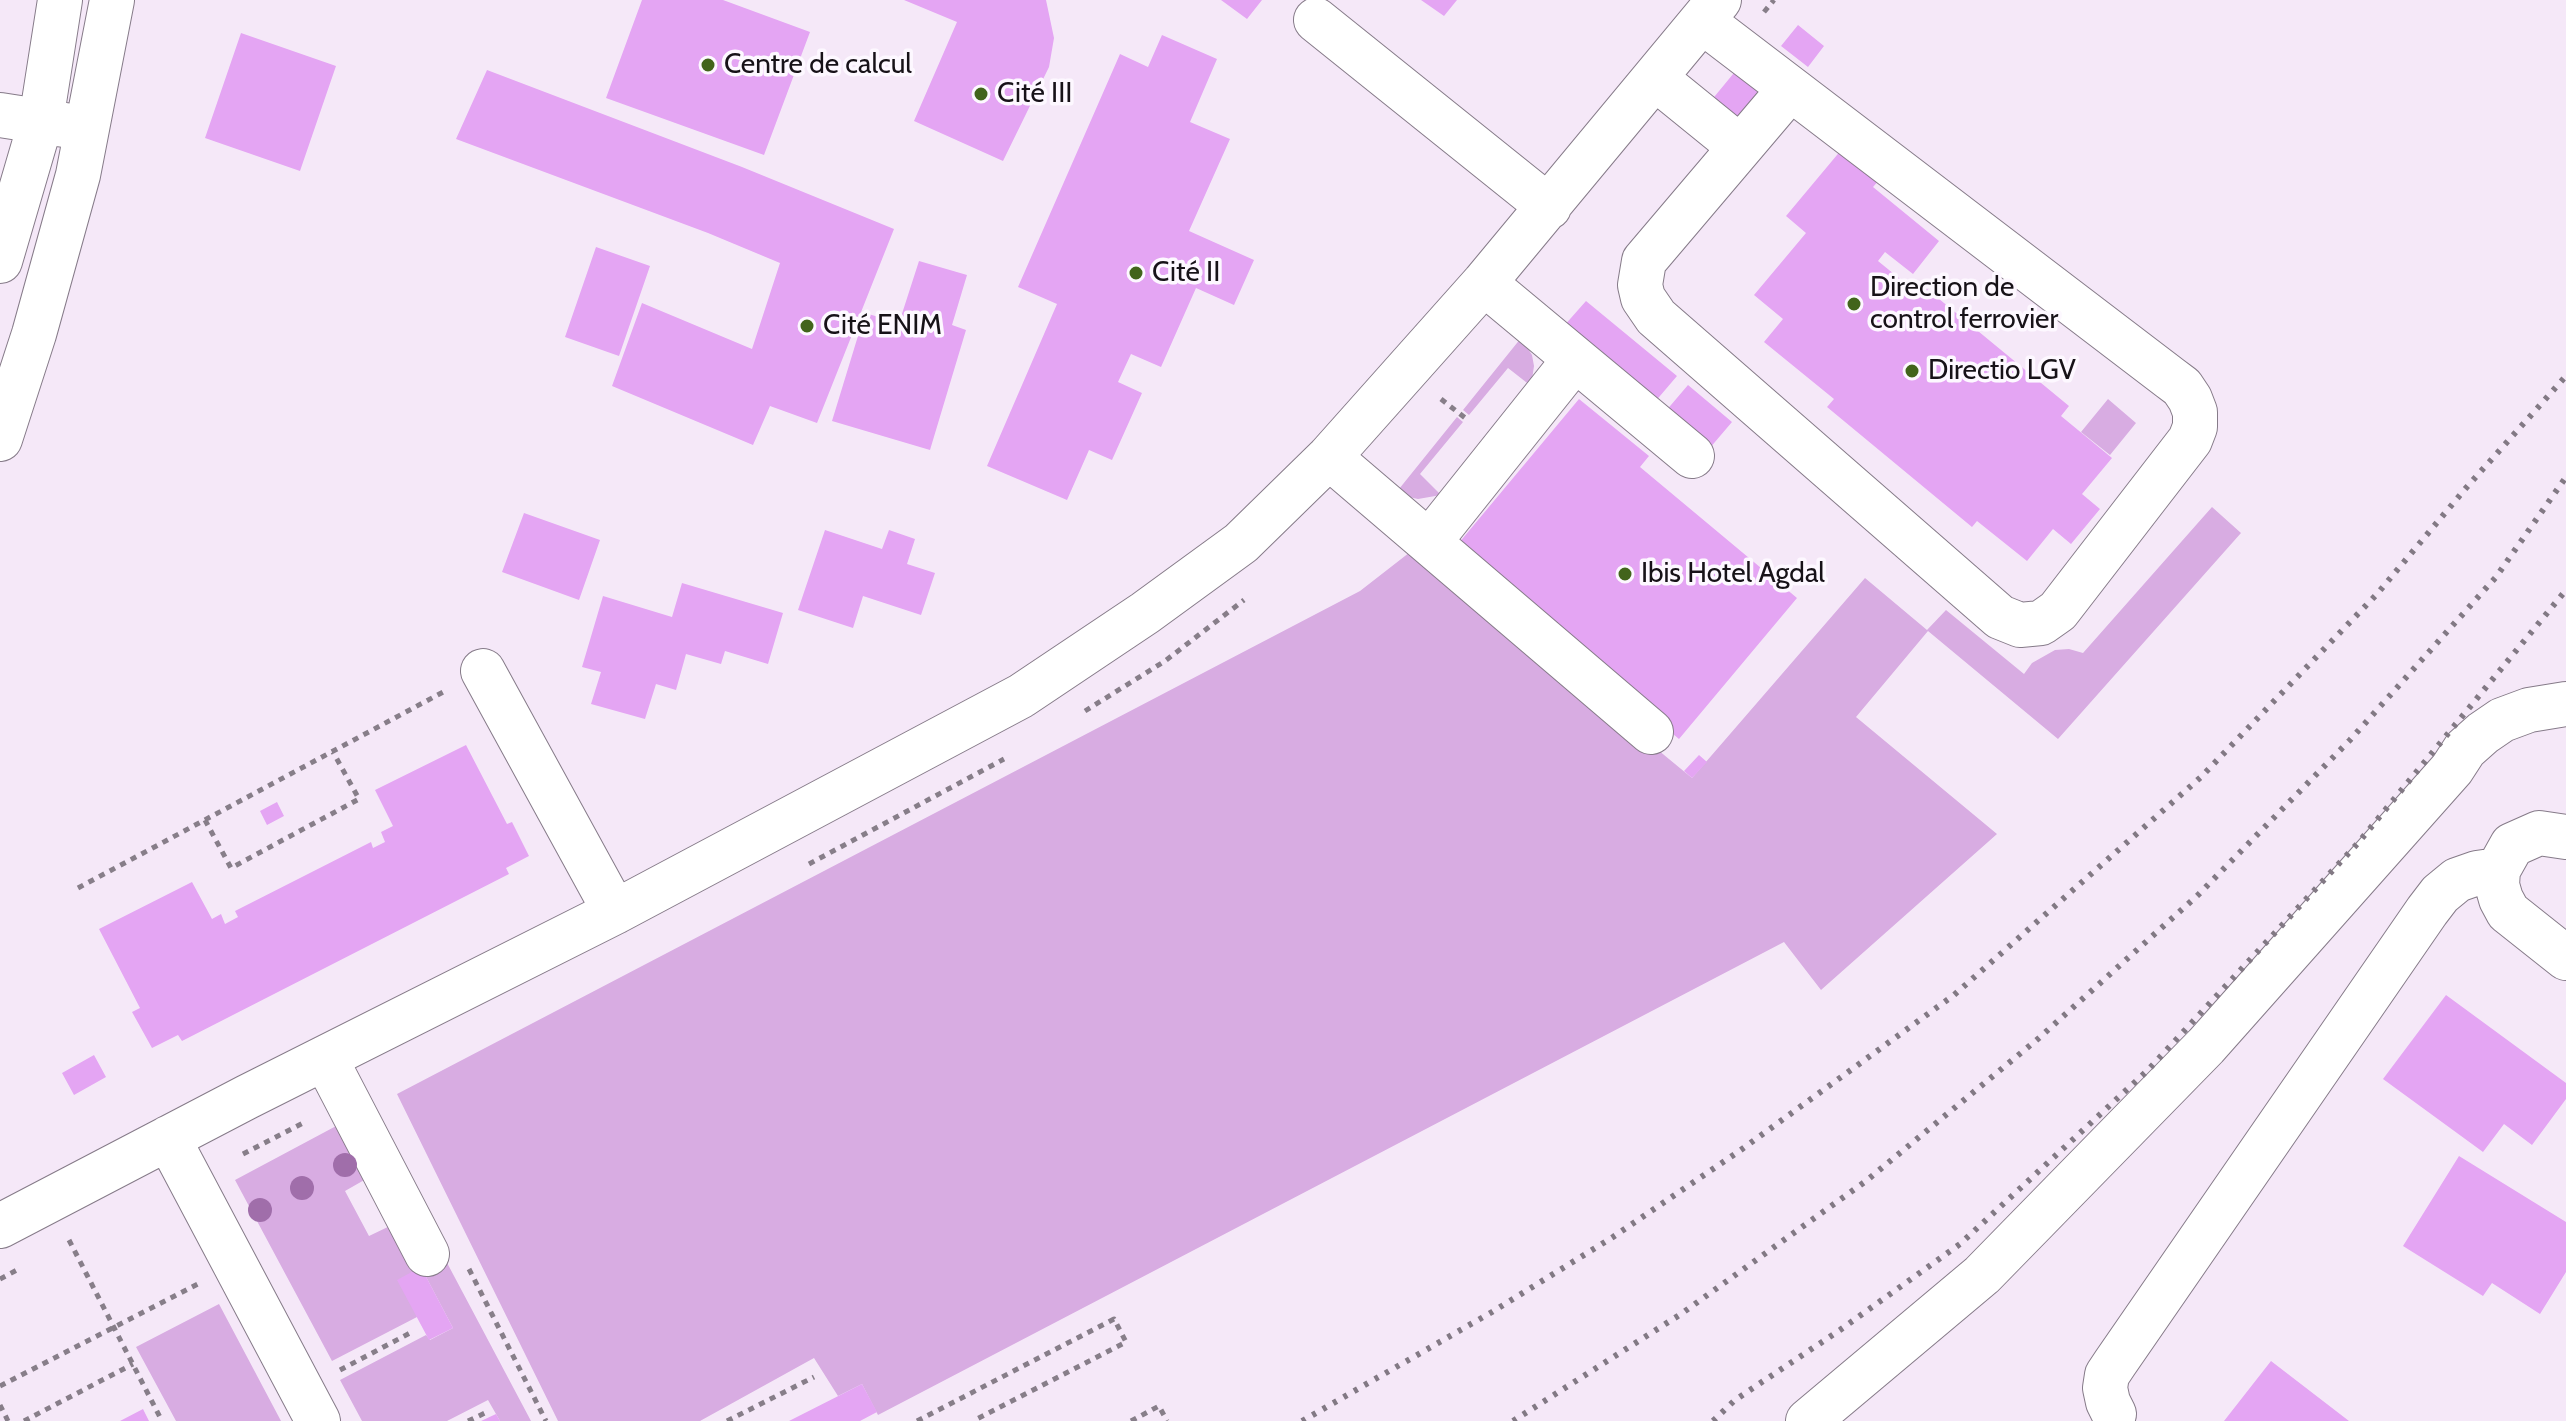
<!DOCTYPE html>
<meta charset="utf-8">
<style>
body{margin:0}
canvas{display:block;background:#f5e8f8}
</style>
<canvas width="2566" height="1421"></canvas>
<script>
const ctx = document.querySelector('canvas').getContext('2d');
ctx.lineJoin = 'round';
function fill(path, color) {
  ctx.fillStyle = color;
  ctx.fill(path, 'evenodd');
}
function shape(rows) {
  const path = new Path2D();
  for (const r of rows) {
    path.moveTo(r[0], r[1]);
    for (let i = 2; i < r.length; i += 2) path.lineTo(r[i], r[i + 1]);
  }
  return path;
}
function stroke(path, color, width, dash) {
  ctx.strokeStyle = color;
  ctx.lineWidth = width;
  ctx.lineCap = dash ? 'butt' : 'round';
  ctx.setLineDash(dash || []);
  ctx.stroke(path);
}
function label(font, color, halo, rows, align = 'center') {
  ctx.font = font + ' Cabin,sans-serif';
  ctx.lineWidth = 7;
  ctx.setLineDash([]);
  ctx.textBaseline = 'middle';
  ctx.strokeStyle = halo;
  ctx.fillStyle = color;
  for (const [text, x, y, turn = 0] of rows) {
    ctx.save();
    ctx.translate(x, y);
    ctx.rotate((+turn || 0) * Math.PI / 180);
    ctx.textAlign = isNaN(turn) ? turn : align;
    if (halo) ctx.strokeText(text, 0, 0);
    ctx.fillText(text, 0, 0);
    ctx.restore();
  }
}
fill(shape([
 [1521,338,1532,355,1534,366,1531,386,1508,368,1469,415,1463,410],
 [2108,399,2136,423,2110,455,2081,432],
 [1457,417,1463,422,1420,474,1441,495,1418,499,1395,494],
 [2212,507,2241,533,2058,739,1928,631,1856,717,1997,834,1821,990,1784,942,878,1415,862,1384,838,1396,814,1358,700,1421,558,1421,397,1094,1360,591,1414,549,1692,778,1865,578,1927,630,1946,610,2024,674,2032,663,2055,650,2069,649,2083,653],
 [338,1125,366,1179,345,1191,369,1236,392,1225,416,1270,417,1317,332,1361,235,1180],
 [445,1259,531,1421,500,1421,488,1400,447,1421,362,1421,340,1380,426,1335,430,1340,453,1328,423,1271],
 [219,1304,281,1421,176,1421,136,1347]
]), '#d8ace2');
fill(shape([
 [642,0,723,0,810,32,764,155,606,98],
 [904,0,1046,0,1054,38,1049,67,1003,161,914,121,957,22],
 [1221,0,1262,0,1247,19],
 [1421,0,1457,0,1444,16],
 [1798,25,1824,46,1808,67,1781,46],
 [241,33,336,66,300,171,205,138],
 [1162,35,1217,59,1190,122,1230,139,1189,231,1254,260,1234,305,1196,288,1161,367,1131,354,1118,382,1142,393,1112,460,1089,450,1067,500,987,466,1057,304,1018,287,1120,54,1148,67],
 [1738,68,1772,96,1744,130,1710,102],
 [487,70,742,167,894,229,817,423,770,406,753,445,612,386,642,303,752,349,780,263,708,233,456,139],
 [1842,149,1880,179,1873,187,1939,241,1913,274,1885,252,1878,261,1921,296,1927,289,2069,406,2061,416,2112,458,2082,494,2100,509,2071,544,2053,529,2027,561,1977,521,1972,527,1827,407,1834,399,1764,342,1783,319,1754,295,1806,233,1786,216],
 [596,247,650,266,619,356,565,337],
 [919,261,967,275,952,325,966,330,930,450,832,421,865,313,899,323],
 [1586,301,1677,376,1654,403,1563,327],
 [1688,385,1732,422,1709,449,1665,412],
 [1579,399,1649,456,1640,467,1797,598,1679,739,1453,550],
 [524,513,600,540,579,600,502,572],
 [825,530,882,549,889,530,915,539,907,564,935,573,921,615,863,596,853,628,798,610],
 [682,583,783,613,768,664,725,651,721,664,686,654,676,690,656,684,645,719,591,704,601,672,582,667,603,596,672,617],
 [466,745,507,824,512,822,529,856,506,868,509,874,182,1041,178,1035,152,1048,132,1012,140,1008,99,929,192,882,212,919,221,914,225,924,238,917,235,911,371,842,373,848,385,842,381,832,393,826,375,790],
 [1699,755,1707,762,1692,778,1684,771],
 [277,802,284,816,267,825,260,811],
 [2446,995,2566,1083,2566,1099,2532,1145,2504,1124,2483,1152,2383,1079],
 [94,1055,106,1077,74,1095,62,1073],
 [2459,1156,2566,1222,2566,1272,2540,1314,2492,1283,2483,1296,2403,1246],
 [421,1267,453,1328,429,1340,397,1280],
 [2271,1361,2349,1421,2224,1421],
 [862,1384,877,1412,860,1421,789,1421],
 [143,1409,149,1421,120,1421],
 [496,1414,500,1421,481,1421]
]), '#e4a5f3');
const minor = shape([
 [1316,20,1549,207],
 [1702,21,2170,378,2182,387,2190,399,2195,412,2195,427,2190,440,2058,611,2041,623,2020,625,2000,617,1656,317,1643,298,1640,285,1644,261,1790,89],
 [1655,78,1740,147],
 [0,115,71,126],
 [0,261,41,121,60,0],
 [1484,283,1692,456],
 [0,439,34,334,78,175,112,0],
 [1329,457,1651,732],
 [1429,542,1575,359],
 [483,671,615,912],
 [2566,837,2539,833,2512,845,2498,870,2497,885,2501,899,2508,912,2566,958],
 [325,1058,427,1254],
 [168,1138,318,1421],
 [0,1226,247,1097,615,912,1021,696,1145,613,1241,543,1329,457,1484,283,1719,0],
 [2114,1414,2108,1402,2105,1388,2107,1375,2115,1363,2427,911,2440,894,2457,880,2477,873,2498,870],
 [1808,1421,1982,1275,2206,1046,2452,769,2465,749,2483,733,2502,720,2529,710,2566,704]
]);
stroke(minor, '#867b89', 46);
stroke(shape([
 [1764,12,1774,0],
 [1441,399,1469,421],
 [1085,711,1165,661,1244,600],
 [205,820,231,868,359,799,333,752],
 [809,864,1004,759],
 [78,888,445,691],
 [243,1154,305,1122],
 [69,1240,162,1421],
 [469,1269,546,1421],
 [0,1279,17,1270],
 [340,1370,410,1333],
 [0,1386,198,1284],
 [0,1405,8,1421],
 [24,1421,133,1364],
 [468,1421,485,1413],
 [727,1421,814,1377],
 [917,1421,1114,1319,1126,1342,973,1421],
 [1131,1421,1159,1406,1167,1421]
]), '#877e89', 5, [6, 6]);
stroke(minor, '#fff', 44);
stroke(shape([
 [1302,1421,1492,1312,1613,1237,1738,1152,1954,995,2201,777,2377,594,2466,488,2566,376],
 [1513,1421,1681,1314,1866,1181,2039,1038,2198,895,2350,740,2496,577,2566,477],
 [1713,1421,1735,1400,1840,1330,1960,1244,2148,1070,2358,843,2566,590]
]), '#827984', 6, [4, 8]);
ctx.fillStyle = '#a06eaa';
for (const [x, y] of [
 [345,1165],
 [302,1188],
 [260,1210]
]) {
  ctx.beginPath();
  ctx.arc(x, y, 12, 0, 2 * Math.PI);
  ctx.fill();
}
for (const [x, y, r, color] of [
 [708,65,8,"#42641b"],
 [981,94,8,"#42641b"],
 [1136,273,8,"#42641b"],
 [1854,304,8,"#42641b"],
 [807,326,8,"#42641b"],
 [1912,371,8,"#42641b"],
 [1625,574,8,"#42641b"]
]) {
  const dot = new Path2D();
  dot.arc(x, y, r, 0, 2 * Math.PI);
  ctx.fillStyle = color;
  ctx.fill(dot);
  stroke(dot, '#fdf8ff', 3);
}
label('28px', '#171218', '#fdf8ff', [
 ["Centre de calcul",724,65],
 ["Cité III",997,94],
 ["Cité II",1152,273],
 ["Direction de",1870,288],
 ["control ferrovier",1870,320],
 ["Cité ENIM",823,326],
 ["Directio LGV",1928,371],
 ["Ibis Hotel Agdal",1641,574]
], 'left');
</script>
